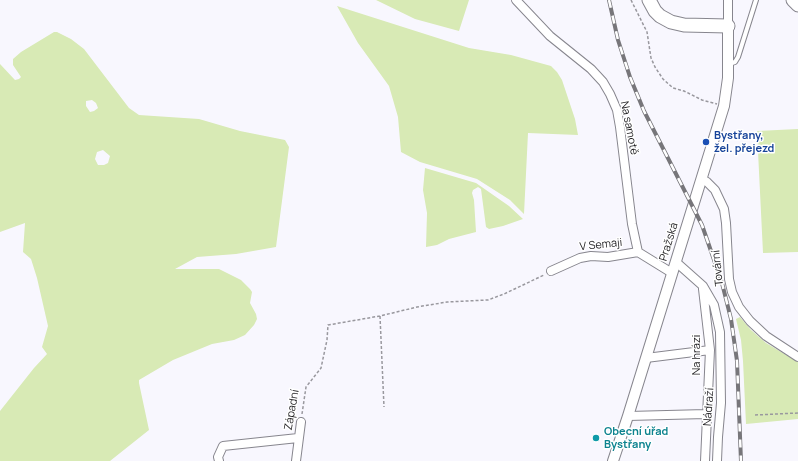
<!DOCTYPE html>
<meta charset="utf-8">
<style>
body{margin:0}
canvas{display:block;background:#f8f7fe}
</style>
<canvas width="798" height="461"></canvas>
<script>
const ctx = document.querySelector('canvas').getContext('2d');
ctx.lineJoin = 'round';
function fill(path, color) {
  ctx.fillStyle = color;
  ctx.fill(path, 'evenodd');
}
function shape(rows) {
  const path = new Path2D();
  for (const r of rows) {
    path.moveTo(r[0], r[1]);
    for (let i = 2; i < r.length; i += 2) path.lineTo(r[i], r[i + 1]);
  }
  return path;
}
function stroke(path, color, width, dash) {
  ctx.strokeStyle = color;
  ctx.lineWidth = width;
  ctx.lineCap = dash ? 'butt' : 'round';
  ctx.setLineDash(dash || []);
  ctx.stroke(path);
}
function label(font, color, halo, rows, align = 'center') {
  ctx.font = font + ' Manrope,sans-serif';
  ctx.lineWidth = 3;
  ctx.setLineDash([]);
  ctx.textBaseline = 'middle';
  ctx.strokeStyle = halo;
  ctx.fillStyle = color;
  for (const [text, x, y, turn = 0] of rows) {
    ctx.save();
    ctx.translate(x, y);
    ctx.rotate((+turn || 0) * Math.PI / 180);
    ctx.textAlign = isNaN(turn) ? turn : align;
    if (halo) ctx.strokeText(text, 0, 0);
    ctx.fillText(text, 0, 0);
    ctx.restore();
  }
}
fill(shape([
 [376,0,469,0,459,31,415,19],
 [337,6,469,48,511,55,551,66,557,72,562,80,575,119,578,135,528,133,524,214,510,200,477,179,420,162,401,152,398,117,389,86,358,43],
 [54,32,57,32,71,39,84,49,129,108,139,115,199,119,240,131,285,140,289,147,276,247,236,254,197,257,175,269,219,269,241,280,250,289,252,292,250,303,256,314,257,319,254,325,245,335,234,340,212,344,173,360,139,380,139,383,149,430,110,461,0,461,0,411,34,368,47,354,42,347,48,326,37,278,31,259,23,252,25,223,0,232,0,64,15,80,19,79,21,77,13,65,13,59,21,52],
 [92,100,96,103,98,108,94,111,90,112,86,106,86,101],
 [103,150,110,156,108,163,104,165,98,165,95,159,97,152],
 [798,129,798,252,763,253,757,131],
 [425,168,476,183,509,206,523,219,503,226,489,229,486,227,481,189,478,187,473,190,472,193,474,200,476,232,449,239,437,245,426,247,427,213,423,190],
 [740,317,751,330,766,343,798,362,798,419,746,424,743,361,741,340,736,319]
]), '#d8eab5');
const service = shape([
 [729,64,735,62,738,57,756,0]
]);
const minor = shape([
 [516,0,550,36,591,69,603,82,610,94,617,110,620,127,632,224,638,252],
 [728,26,728,0],
 [702,179,707,182,715,190,724,209,726,223,729,279,732,292,739,307,750,321,766,336,798,357],
 [676,262,703,286,714,305,720,332,721,403,718,437,717,461],
 [551,271,580,258,591,256,608,257,638,252,672,273],
 [703,289,710,350,705,461],
 [646,358,710,350],
 [628,416,706,414],
 [219,461,218,457,223,446,298,438],
 [296,461,301,422]
]);
const tertiary = shape([
 [613,461,628,416,724,106,728,78,728,26]
]);
const primary = shape([
 [649,0,655,11,660,16,671,22,684,25,728,26],
 [793,0,798,5]
]);
stroke(service, '#87868e', 6);
stroke(minor, '#87868e', 10);
stroke(tertiary, '#87868e', 12);
stroke(primary, '#87868e', 15);
stroke(shape([
 [631,0,647,32,651,58,655,67,663,79,673,88,684,91,702,100,717,104],
 [380,316,384,407],
 [302,414,306,387,321,368,327,340,328,325,380,316,417,307,447,302,488,300,504,294,544,275],
 [755,415,798,413]
]), '#99989e', 1.5, [3, 2]);
stroke(service, '#fff', 4);
stroke(minor, '#fff', 8);
stroke(tertiary, '#fff', 10);
stroke(primary, '#fff', 13);
const rail = shape([
 [609,0,618,40,630,77,644,111,702,225,722,283,731,319,737,361,741,461]
]);
stroke(rail, '#77767a', 4);
stroke(rail, '#fff', 2.5, [8]);
for (const [x, y, r, color] of [
 [706,142,4,"#1a4fb4"],
 [596,438,4,"#0f9aa8"]
]) {
  const dot = new Path2D();
  dot.arc(x, y, r, 0, 2 * Math.PI);
  ctx.fillStyle = color;
  ctx.fill(dot);
  stroke(dot, '#fff', 1.5);
}
label('11px', '#1f1e21', '#fff', [
 ["Na samotě",629,128,79],
 ["Pražská",669,242,-73],
 ["V Semaji",601,245,-6],
 ["Tovární",718,268,-96],
 ["Na hrázi",697,355,-90],
 ["Nádraží",709,407,-86],
 ["Západní",292,410,-80]
]);
label('bold 11px', '#164399', '#fff', [
 ["Bystřany,",714,136],
 ["žel. přejezd",714,149]
], 'left');
label('bold 11px', '#0d838f', '#fff', [
 ["Obecní úřad",604,432],
 ["Bystřany",604,445]
], 'left');
</script>
